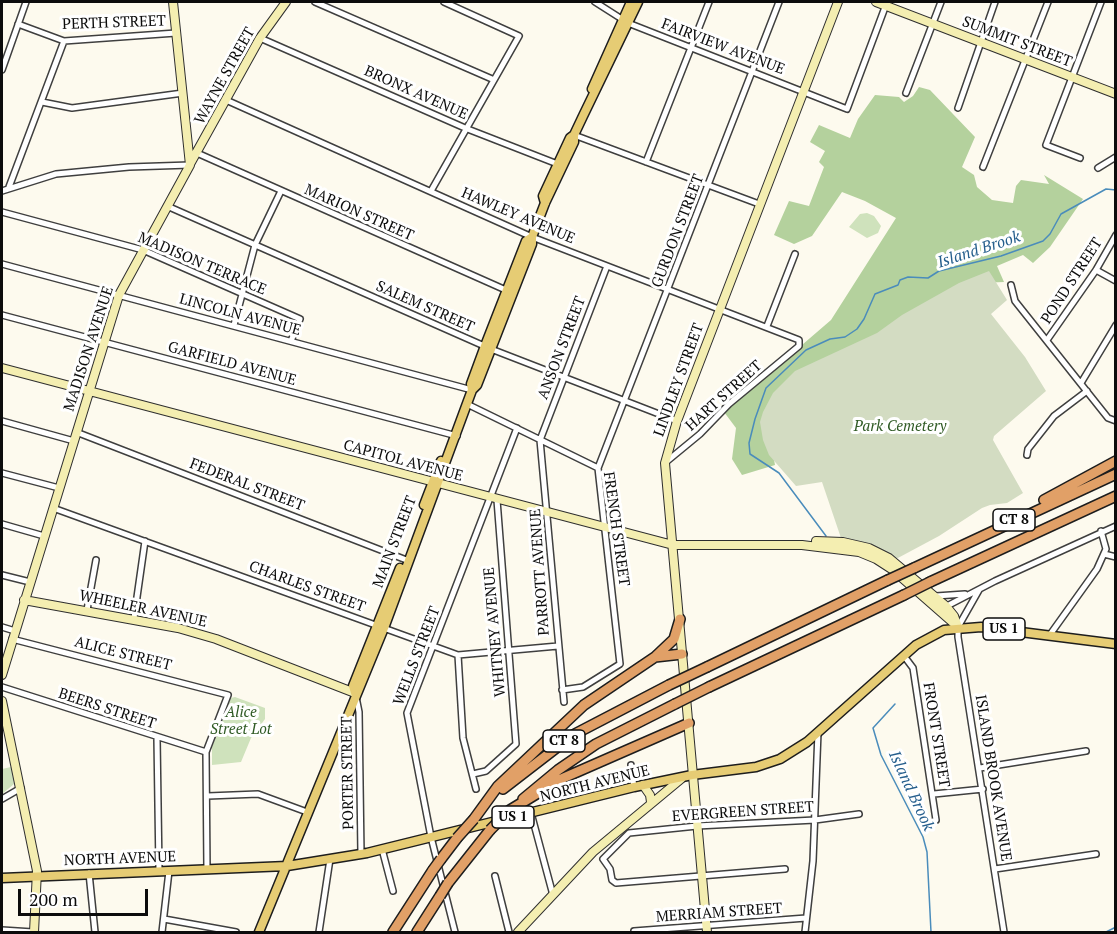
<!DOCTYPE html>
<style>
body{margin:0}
#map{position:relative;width:1117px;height:934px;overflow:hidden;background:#fdfaee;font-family:"PT Serif",serif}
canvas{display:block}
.frame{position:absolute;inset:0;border:3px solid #0c0c0c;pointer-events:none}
.scale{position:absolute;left:18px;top:889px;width:130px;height:27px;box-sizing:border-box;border:3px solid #0c0c0c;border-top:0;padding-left:8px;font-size:18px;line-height:21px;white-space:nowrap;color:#0c0c0c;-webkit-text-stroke:4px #fff;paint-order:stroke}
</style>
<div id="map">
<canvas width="1117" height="934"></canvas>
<div class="frame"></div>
<div class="scale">200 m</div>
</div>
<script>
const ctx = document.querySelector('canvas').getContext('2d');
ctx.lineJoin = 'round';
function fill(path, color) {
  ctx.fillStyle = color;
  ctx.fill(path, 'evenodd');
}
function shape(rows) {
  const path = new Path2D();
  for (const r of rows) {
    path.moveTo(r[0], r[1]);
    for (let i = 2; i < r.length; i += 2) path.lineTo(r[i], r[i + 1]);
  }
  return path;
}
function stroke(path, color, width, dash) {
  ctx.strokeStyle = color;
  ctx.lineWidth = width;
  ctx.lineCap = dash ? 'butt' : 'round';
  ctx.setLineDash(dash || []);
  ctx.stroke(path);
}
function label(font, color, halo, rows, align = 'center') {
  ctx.font = font + ' "PT Serif",serif';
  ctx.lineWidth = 6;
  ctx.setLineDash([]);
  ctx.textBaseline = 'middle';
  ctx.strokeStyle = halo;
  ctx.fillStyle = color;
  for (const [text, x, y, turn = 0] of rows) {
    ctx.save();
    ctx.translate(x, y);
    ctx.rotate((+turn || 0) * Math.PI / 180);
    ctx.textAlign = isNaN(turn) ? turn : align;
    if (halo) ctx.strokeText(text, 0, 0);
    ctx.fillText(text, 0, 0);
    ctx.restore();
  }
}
fill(shape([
 [867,213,874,216,881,226,878,233,867,238,849,227,860,214],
 [235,697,265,708,265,719,251,738,241,762,212,765,212,747,231,698],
 [11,767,14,784,2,794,2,769]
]), '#cfe2bc');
fill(shape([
 [919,87,930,90,975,137,962,167,974,175,977,187,992,200,1013,203,1016,186,1021,180,1049,184,1044,175,1083,199,1050,247,1033,263,1023,255,997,266,1004,282,979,283,770,438,775,465,742,475,732,459,736,428,724,412,831,320,896,218,865,201,842,192,812,236,794,244,774,235,789,201,809,206,824,167,819,162,825,151,810,142,819,125,850,138,858,119,875,95,899,97,904,102,913,96]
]), '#b4d19d');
fill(shape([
 [989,271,1007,300,991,314,1025,357,1046,391,994,436,993,440,1023,493,1007,503,990,505,982,508,939,536,896,559,868,544,841,538,822,482,796,486,769,455,763,440,760,422,763,412,773,393,795,371,877,333,902,315,959,283]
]), '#d3dcc2');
stroke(shape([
 [826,536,779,473,750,454,749,443,755,419,766,388,806,350,830,339,845,337,857,329,864,319,875,294,898,285,900,280,908,277,928,278,939,271,1001,256,1043,241,1050,234,1061,214,1106,189,1116,190],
 [895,704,873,728,881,755,923,837,927,852,931,932],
 [1106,932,1116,927]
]), '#4a8cbb', 1.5);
const street = shape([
 [315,2,492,79],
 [595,2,628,23,847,109,887,2],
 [18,24,64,41,176,33],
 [260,38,465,128,560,165],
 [2,70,26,2],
 [906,93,941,2],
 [226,100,532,237,799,340,799,346,729,404,700,434,666,462],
 [42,102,72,108,183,93],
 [958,108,995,2],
 [574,135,759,204],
 [197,153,508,291],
 [1080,158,1046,145,1101,2],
 [646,162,709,2],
 [983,167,1048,2],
 [1098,168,1116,157],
 [9,187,64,41],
 [2,191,56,174,129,167,190,165],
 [431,191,519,36,444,2],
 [167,206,491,349,677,421],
 [2,212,143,250,243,294,300,319,291,341],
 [2,264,472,390],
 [1096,270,1116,281],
 [1011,285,1015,301,1108,418,1116,421],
 [2,315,457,436],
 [234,325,255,245,281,191],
 [767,326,795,254],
 [1047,340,1096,270,1116,235],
 [1081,383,1116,325],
 [467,404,598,468,620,664,583,687,562,690],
 [2,421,74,441],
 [76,432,409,561],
 [1027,455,1028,449,1054,416,1087,391],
 [598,468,779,2],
 [2,473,59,488],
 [53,508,458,655,558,646],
 [2,524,44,536],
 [1104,554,1116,557],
 [2,575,30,582],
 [979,590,958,627,958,637,1004,932],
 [936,596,965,594],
 [945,607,995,581,1116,526],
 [87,610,96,560],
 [134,618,145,541],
 [2,627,15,631],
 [1049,636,1097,569,1106,549,1101,531],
 [12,639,228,695,206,752,207,870],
 [458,655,463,738,476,789],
 [904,656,913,668,936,820],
 [2,687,206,752],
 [356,697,359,712,361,854],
 [564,702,540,440,607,266],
 [157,738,159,871],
 [631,765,634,787],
 [980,768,1086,751],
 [473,774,486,771,516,744,497,500],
 [934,794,983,789],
 [208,796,258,794,307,812],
 [2,799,21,788],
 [531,813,553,895],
 [382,849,393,891],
 [785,869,616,883,612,880,610,869,603,859,629,833,697,826,815,820,859,814],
 [995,869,1096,854],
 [89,873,95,932],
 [495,876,509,932],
 [164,919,236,932],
 [2,930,33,932],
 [634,931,806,918],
 [162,932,169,871],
 [319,932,330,859],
 [455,932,431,837,407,713,517,428],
 [805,932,813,861,818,732]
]);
const secondary = shape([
 [876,2,1116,94],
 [190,164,260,38,286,2],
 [2,368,673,545,802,545,859,552,876,559,893,570,958,627],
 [816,541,843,542,869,548,889,558,946,606,954,616,958,627],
 [24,600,178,628,216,639,355,693],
 [2,675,119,295,190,165,173,2],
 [2,701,37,871,34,932],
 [643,785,650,795,651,802],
 [518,932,593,852,681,779],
 [707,932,665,463,677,421,838,2]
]);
const primary = shape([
 [592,89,631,2],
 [545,203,543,196,570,138,574,135],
 [472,390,471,384,485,346,526,241,532,237],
 [424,505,441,461],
 [355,693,353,686,400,568],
 [2,878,287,866,367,853,634,787,692,775,756,767,780,759,807,742,916,645,944,630,981,627,1116,644],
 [259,932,384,628,472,390,477,385,532,244,532,237,545,203,574,142,574,135,583,116,638,2]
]);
const highway = shape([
 [1044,500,1116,461],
 [914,568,1116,474],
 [930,582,1116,496],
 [656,656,674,639,680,619],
 [707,667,888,580],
 [709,687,904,595],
 [503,789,573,735,669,685],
 [523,799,558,770,596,744,675,704],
 [510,810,561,779,689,723],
 [474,819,498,786,584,705,655,657,682,654],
 [441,859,457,838],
 [448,883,490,830],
 [393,932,433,870],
 [417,932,440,896]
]);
stroke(street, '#3f3f3f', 8);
stroke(secondary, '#2e2e2e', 10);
stroke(primary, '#1d1d1d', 11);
stroke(highway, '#1d1d1d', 12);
stroke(street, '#fff', 5);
stroke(secondary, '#f4eeb1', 8);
stroke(primary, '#e6cc74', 8);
stroke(highway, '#e1a067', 9);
const highwayBridge = shape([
 [888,580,914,568],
 [904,595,930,582],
 [669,685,707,667],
 [675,704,709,687],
 [490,830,510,810],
 [457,838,474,819],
 [433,870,441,859],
 [440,896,448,883]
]);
stroke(highwayBridge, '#1d1d1d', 12, []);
stroke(highwayBridge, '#e1a067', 9);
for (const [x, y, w] of [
 [1014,520,42],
 [1004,629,42],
 [564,741,42],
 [513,817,42]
]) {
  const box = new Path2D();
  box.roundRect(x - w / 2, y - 11, w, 22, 4.5);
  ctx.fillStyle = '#fff';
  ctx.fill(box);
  stroke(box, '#0c0c0c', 1.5);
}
label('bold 14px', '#0c0c0c', null, [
 ["CT 8",1014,520],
 ["US 1",1004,629],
 ["CT 8",564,741],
 ["US 1",513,817]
]);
label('15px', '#0c0c0c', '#fff', [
 ["PERTH STREET",114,23,-2],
 ["SUMMIT STREET",1017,42,21],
 ["FAIRVIEW AVENUE",723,47,21],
 ["WAYNE STREET",225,76,-61],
 ["BRONX AVENUE",416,93,24],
 ["MARION STREET",359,213,24],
 ["HAWLEY AVENUE",518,216,23],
 ["GURDON STREET",678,231,-69],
 ["MADISON TERRACE",202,264,23],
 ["POND STREET",1072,281,-57],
 ["SALEM STREET",425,307,24],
 ["LINCOLN AVENUE",240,315,15],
 ["ANSON STREET",562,348,-69],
 ["MADISON AVENUE",89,349,-72],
 ["GARFIELD AVENUE",232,364,15],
 ["LINDLEY STREET",679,380,-70],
 ["HART STREET",724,396,-42],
 ["CAPITOL AVENUE",403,461,15],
 ["FEDERAL STREET",247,485,21],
 ["FRENCH STREET",616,529,82],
 ["MAIN STREET",395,542,-69],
 ["PARROTT AVENUE",540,572,-94],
 ["CHARLES STREET",307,587,20],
 ["WHEELER AVENUE",143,609,12],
 ["WHITNEY AVENUE",495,632,-95],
 ["ALICE STREET",123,654,14],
 ["WELLS STREET",417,656,-69],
 ["BEERS STREET",107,709,18],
 ["FRONT STREET",936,735,81],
 ["PORTER STREET",348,773,-91],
 ["ISLAND BROOK AVENUE",993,778,81],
 ["NORTH AVENUE",595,784,-14],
 ["EVERGREEN STREET",743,812,-4],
 ["NORTH AVENUE",120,859,-2],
 ["MERRIAM STREET",719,913,-4]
]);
label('italic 15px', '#305b25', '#fff', [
 ["Park Cemetery",900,427],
 ["Alice",241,713],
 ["Street Lot",241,730]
]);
label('italic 16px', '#265f8d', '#fff', [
 ["Island Brook",979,250,-18],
 ["Island Brook",911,791,65]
]);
</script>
